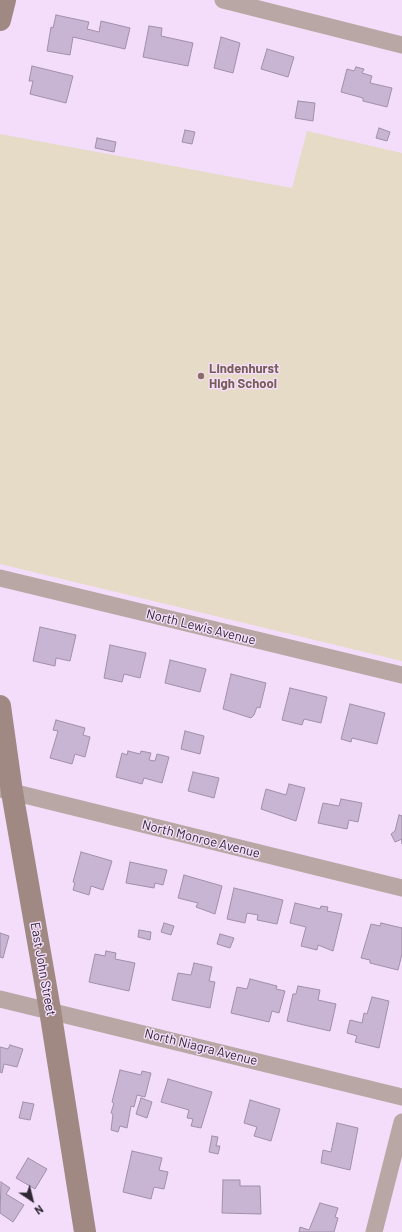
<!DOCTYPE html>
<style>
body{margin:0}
#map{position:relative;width:402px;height:1232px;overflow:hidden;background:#f3ddfa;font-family:Barlow,sans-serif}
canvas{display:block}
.north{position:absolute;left:12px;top:1180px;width:40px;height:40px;-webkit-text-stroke:3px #f3ddfa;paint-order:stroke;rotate:145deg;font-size:11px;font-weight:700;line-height:16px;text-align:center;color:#2f2732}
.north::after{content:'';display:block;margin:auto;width:14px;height:18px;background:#2f2732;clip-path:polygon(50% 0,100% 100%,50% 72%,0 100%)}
</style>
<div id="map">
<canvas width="402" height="1232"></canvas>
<div class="north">N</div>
</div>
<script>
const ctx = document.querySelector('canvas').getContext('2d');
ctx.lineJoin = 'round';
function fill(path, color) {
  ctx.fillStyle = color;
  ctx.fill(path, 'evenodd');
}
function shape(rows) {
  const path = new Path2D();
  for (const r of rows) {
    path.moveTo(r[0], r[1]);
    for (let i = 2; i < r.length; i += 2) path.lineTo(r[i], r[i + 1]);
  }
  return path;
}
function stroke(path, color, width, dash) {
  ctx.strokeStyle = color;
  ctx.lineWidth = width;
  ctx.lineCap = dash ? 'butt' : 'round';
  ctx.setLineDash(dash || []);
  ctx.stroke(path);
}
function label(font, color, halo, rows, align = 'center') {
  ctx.font = font + ' Barlow,sans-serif';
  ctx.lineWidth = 3;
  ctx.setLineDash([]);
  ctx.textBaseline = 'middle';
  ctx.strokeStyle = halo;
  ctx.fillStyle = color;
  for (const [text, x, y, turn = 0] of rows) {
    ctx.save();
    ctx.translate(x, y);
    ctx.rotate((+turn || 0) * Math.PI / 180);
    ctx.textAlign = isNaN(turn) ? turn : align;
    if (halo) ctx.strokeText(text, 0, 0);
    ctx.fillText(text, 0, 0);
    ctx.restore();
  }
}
fill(shape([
 [307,131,402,153,402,661,0,564,0,134,292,188]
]), '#e6dbc6');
const building = shape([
 [56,15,89,22,87,29,99,32,101,21,130,28,125,49,73,37,70,55,47,51,51,27,53,28,56,15],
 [149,26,162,28,161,36,193,43,188,66,143,57,149,26],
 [221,37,240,43,233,73,214,68,221,37],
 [267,49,294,57,288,77,261,69,267,49],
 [32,66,73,76,66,103,30,94,33,81,29,81,32,66],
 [356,67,364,69,362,73,372,76,370,83,392,88,387,107,363,101,363,98,341,92,347,69,354,71,356,67],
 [298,101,315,103,313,121,295,118,298,101],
 [379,128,390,132,387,141,376,138,379,128],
 [185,130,195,132,192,144,182,142,185,130],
 [97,138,116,142,114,152,95,148,97,138],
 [40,627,76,635,70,661,56,658,55,666,33,661,40,627],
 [110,645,146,653,140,678,124,674,122,682,104,678,110,645],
 [170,660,206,669,200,692,165,683,170,660],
 [231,674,266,683,260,708,257,707,254,715,251,718,223,709,231,674],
 [290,688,327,697,321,723,304,719,302,725,282,720,290,688],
 [350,704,385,713,377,744,352,738,351,742,341,739,350,704],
 [56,720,85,728,83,735,90,737,85,757,75,754,72,764,50,758,58,731,53,730,56,720],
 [185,731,204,736,200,754,181,749,185,731],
 [128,751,140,754,141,751,151,753,149,760,155,761,157,754,169,757,162,783,144,778,142,784,116,777,122,753,127,755,128,751],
 [193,772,219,778,214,798,188,791,193,772],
 [289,784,305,788,296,821,261,809,266,789,286,795,289,784],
 [341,799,362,803,358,822,349,820,347,829,318,823,323,803,339,806,341,799],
 [399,815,402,816,402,844,402,839,395,842,391,834,395,831,399,815],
 [81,852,112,861,103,890,91,886,89,895,73,890,75,883,73,882,81,852],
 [130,862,167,870,163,885,155,883,154,888,126,883,130,862],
 [184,875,222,886,215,914,196,907,198,903,178,898,184,875],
 [234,888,283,900,277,924,257,920,258,915,247,913,245,923,227,919,234,888],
 [295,903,320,909,321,906,328,907,327,911,342,914,333,951,318,945,317,950,301,946,306,927,290,923,295,903],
 [164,923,174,926,171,935,161,932,164,923],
 [381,923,402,928,402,954,398,970,370,963,370,960,361,958,371,924,380,926,381,923],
 [139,930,151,932,150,940,138,937,139,930],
 [0,933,9,936,3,958,0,957,0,933],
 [220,934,234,938,230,948,217,944,220,934],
 [106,951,116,953,115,959,135,963,129,991,89,982,95,954,105,956,106,951],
 [194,963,212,967,209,981,215,982,210,1008,172,1000,178,973,191,975,194,963],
 [250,979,277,986,276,989,285,991,279,1013,272,1011,269,1022,231,1013,237,987,247,989,250,979],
 [298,986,320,990,318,1000,336,1004,330,1031,287,1021,293,994,296,994,298,986],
 [372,997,389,1001,379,1048,355,1042,357,1036,347,1033,350,1020,362,1023,364,1013,367,1014,372,997],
 [10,1045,23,1049,17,1067,4,1064,2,1073,0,1072,0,1047,8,1049,10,1045],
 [120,1070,141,1075,142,1071,151,1073,145,1097,137,1095,134,1107,131,1106,127,1128,120,1126,118,1132,111,1130,113,1114,111,1113,114,1103,112,1102,120,1070],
 [168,1079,212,1092,201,1128,191,1126,193,1119,187,1118,189,1110,161,1102,168,1079],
 [141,1098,152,1102,147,1118,136,1114,141,1098],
 [250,1100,280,1109,271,1141,254,1136,257,1127,244,1123,250,1100],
 [23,1102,34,1104,30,1120,19,1118,23,1102],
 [337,1123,358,1128,350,1170,321,1163,323,1150,331,1152,337,1123],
 [212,1136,218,1137,216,1146,220,1146,218,1154,209,1152,212,1136],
 [132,1151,162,1158,159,1170,168,1172,164,1189,154,1187,151,1199,123,1192,132,1151],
 [28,1158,47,1169,35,1189,16,1178,28,1158],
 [223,1180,240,1180,240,1186,260,1186,261,1214,222,1213,223,1180],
 [1,1182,10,1188,6,1194,24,1205,13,1222,0,1213,1,1182],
 [320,1203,338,1208,335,1217,338,1218,334,1232,299,1232,300,1227,309,1230,320,1203]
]);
fill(building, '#c7b5d3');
stroke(building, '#a08fab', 1);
stroke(shape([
 [223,0,402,45],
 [0,578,402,675],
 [0,789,402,888],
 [0,999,402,1097],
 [374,1232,402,1122]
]), '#b8a7a4', 17);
stroke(shape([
 [0,20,5,0],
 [0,706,12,792,50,1010,85,1232]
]), '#a08883', 22);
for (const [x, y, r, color] of [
 [201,376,4,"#8d6e63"]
]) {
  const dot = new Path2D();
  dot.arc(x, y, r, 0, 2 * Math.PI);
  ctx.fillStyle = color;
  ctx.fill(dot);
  stroke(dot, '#f3ddfa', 1.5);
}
label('bold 13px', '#785e54', '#f3ddfa', [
 ["Lindenhurst",209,369],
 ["High School",209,384]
], 'left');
label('13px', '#2f2732', '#f3ddfa', [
 ["North Lewis Avenue",201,627,14],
 ["North Monroe Avenue",201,839,14],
 ["East John Street",43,969,80],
 ["North Niagra Avenue",201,1047,14]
]);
</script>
